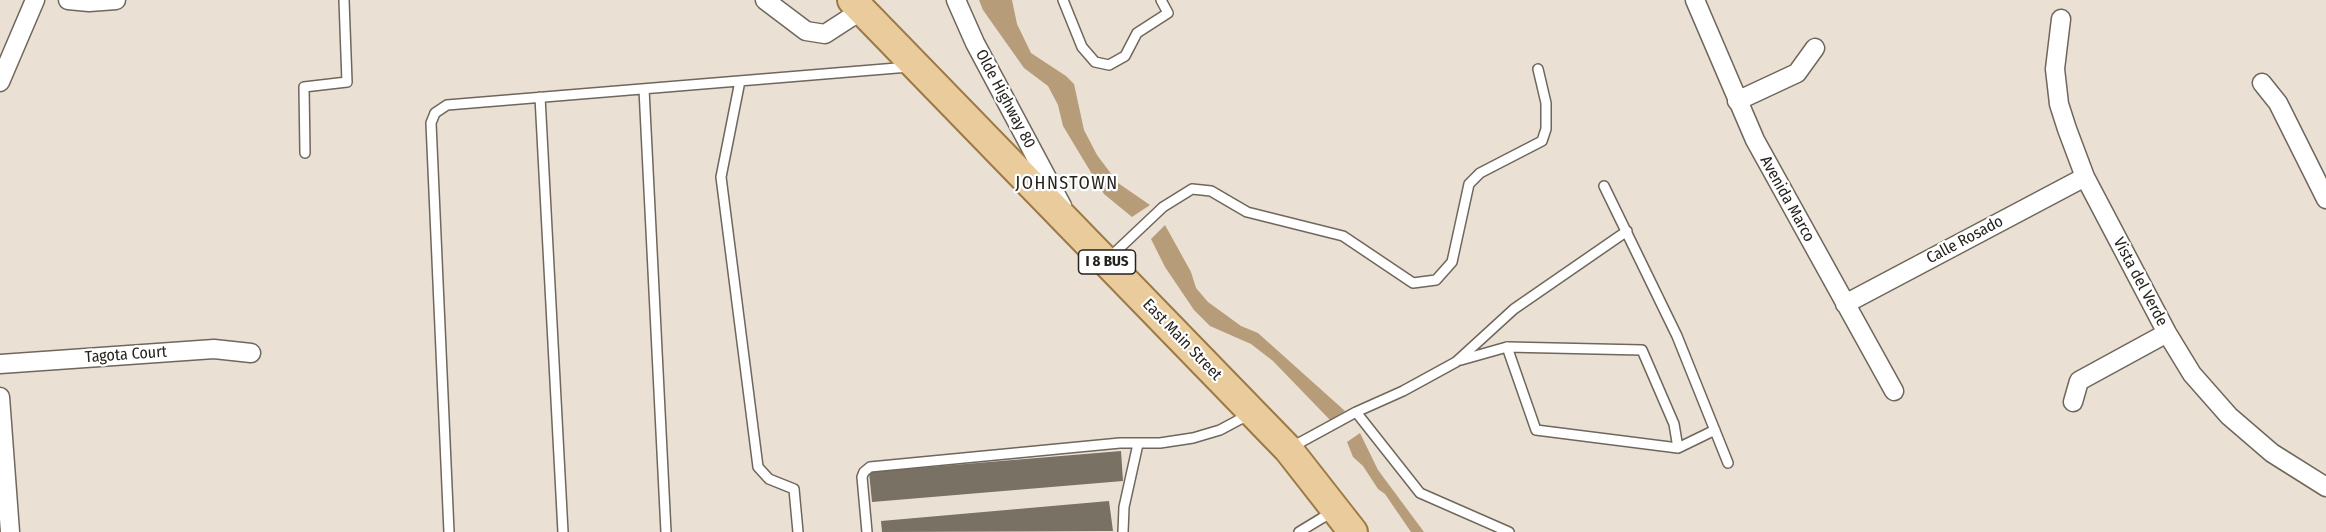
<!DOCTYPE html>
<style>
body{margin:0}
canvas{display:block;background:#eae0d3}
</style>
<canvas width="2326" height="532"></canvas>
<script>
const ctx = document.querySelector('canvas').getContext('2d');
ctx.lineJoin = 'round';
function fill(path, color) {
  ctx.fillStyle = color;
  ctx.fill(path, 'evenodd');
}
function shape(rows) {
  const path = new Path2D();
  for (const r of rows) {
    path.moveTo(r[0], r[1]);
    for (let i = 2; i < r.length; i += 2) path.lineTo(r[i], r[i + 1]);
  }
  return path;
}
function stroke(path, color, width, dash) {
  ctx.strokeStyle = color;
  ctx.lineWidth = width;
  ctx.lineCap = dash ? 'butt' : 'round';
  ctx.setLineDash(dash || []);
  ctx.stroke(path);
}
function label(font, color, halo, rows, align = 'center') {
  ctx.font = font + ' "Fira Sans Condensed",sans-serif';
  ctx.lineWidth = 4.5;
  ctx.setLineDash([]);
  ctx.textBaseline = 'middle';
  ctx.strokeStyle = halo;
  ctx.fillStyle = color;
  for (const [text, x, y, turn = 0] of rows) {
    ctx.save();
    ctx.translate(x, y);
    ctx.rotate((+turn || 0) * Math.PI / 180);
    ctx.textAlign = isNaN(turn) ? turn : align;
    if (halo) ctx.strokeText(text, 0, 0);
    ctx.fillText(text, 0, 0);
    ctx.restore();
  }
}
fill(shape([
 [979,0,1012,0,1017,24,1031,53,1066,76,1074,84,1084,130,1097,155,1118,183,1150,205,1132,217,1104,194,1063,126,1058,105,1048,86,1024,68,983,10],
 [1165,225,1191,272,1196,288,1208,302,1241,326,1258,333,1345,411,1330,420,1273,361,1251,344,1210,326,1194,310,1165,267,1151,239],
 [1360,433,1378,470,1424,532,1411,532,1385,494,1378,489,1363,466,1353,457,1347,442]
]), '#b69c78');
fill(shape([
 [1121,451,1123,481,872,502,869,472],
 [1109,501,1113,531,882,532,881,521]
]), '#7a7165');
const lane = shape([
 [1063,0,1082,47,1095,62,1109,65,1125,56,1137,33,1168,13,1161,0],
 [740,81,721,177,758,467,769,479,794,489,798,532],
 [644,89,666,532],
 [540,97,563,532],
 [305,153,304,87,347,82,344,0],
 [1604,186,1677,336,1728,463],
 [1108,259,1163,207,1192,189,1211,191,1247,212,1343,236,1413,283,1436,280,1452,262,1469,184,1480,173,1542,141,1546,129,1546,103,1538,69],
 [1507,347,1642,350,1674,424,1678,448],
 [1461,360,1507,347,1536,430,1678,448,1715,430],
 [1356,412,1420,493,1509,532],
 [1290,448,1356,412,1403,391,1456,362,1514,309,1627,231],
 [449,532,431,123,435,113,447,105,909,67],
 [867,532,862,477,864,472,870,467,1120,443,1160,443,1193,438,1220,430,1248,415],
 [1123,532,1124,507,1138,444],
 [1299,532,1332,512]
]);
const street = shape([
 [68,0,89,2,116,0],
 [765,0,806,31,825,34,862,10],
 [956,0,975,43,1062,206],
 [1695,0,1755,140,1894,391],
 [2061,19,2055,69,2059,104,2067,129,2085,177,2167,333,2192,374,2229,416,2272,453,2326,487],
 [0,82,35,0],
 [2262,83,2278,103,2326,199],
 [1737,101,1797,73,1815,48],
 [1845,304,2085,177],
 [0,364,214,349,251,353],
 [0,397,10,532],
 [2073,402,2079,381,2167,333]
]);
const primary = shape([
 [852,0,1288,449,1353,532]
]);
stroke(lane, '#6f675b', 12);
stroke(street, '#6f675b', 21);
stroke(primary, '#9c7945', 32);
stroke(lane, '#fff', 9);
stroke(street, '#fff', 18);
stroke(primary, '#eacb9c', 28);
for (const [x, y, w] of [
 [1107,262,57]
]) {
  const box = new Path2D();
  box.roundRect(x - w / 2, y - 12, w, 24, 4.5);
  ctx.fillStyle = '#fff';
  ctx.fill(box);
  stroke(box, '#26221d', 1.5);
}
label('bold 15px', '#26221d', null, [
 ["I 8 BUS",1107,262]
]);
label('16px', '#26221d', '#fff', [
 ["Olde Highway 80",1005,99,62],
 ["Avenida Marco",1787,199,61],
 ["Calle Rosado",1965,240,-28],
 ["Vista del Verde",2140,282,62],
 ["East Main Street",1182,340,46],
 ["Tagota Court",126,355,-4]
]);
ctx.letterSpacing = '1.5px';
label('18px', '#26221d', '#fff', [
 ["JOHNSTOWN",1067,184]
]);
ctx.letterSpacing = '0px';
</script>
